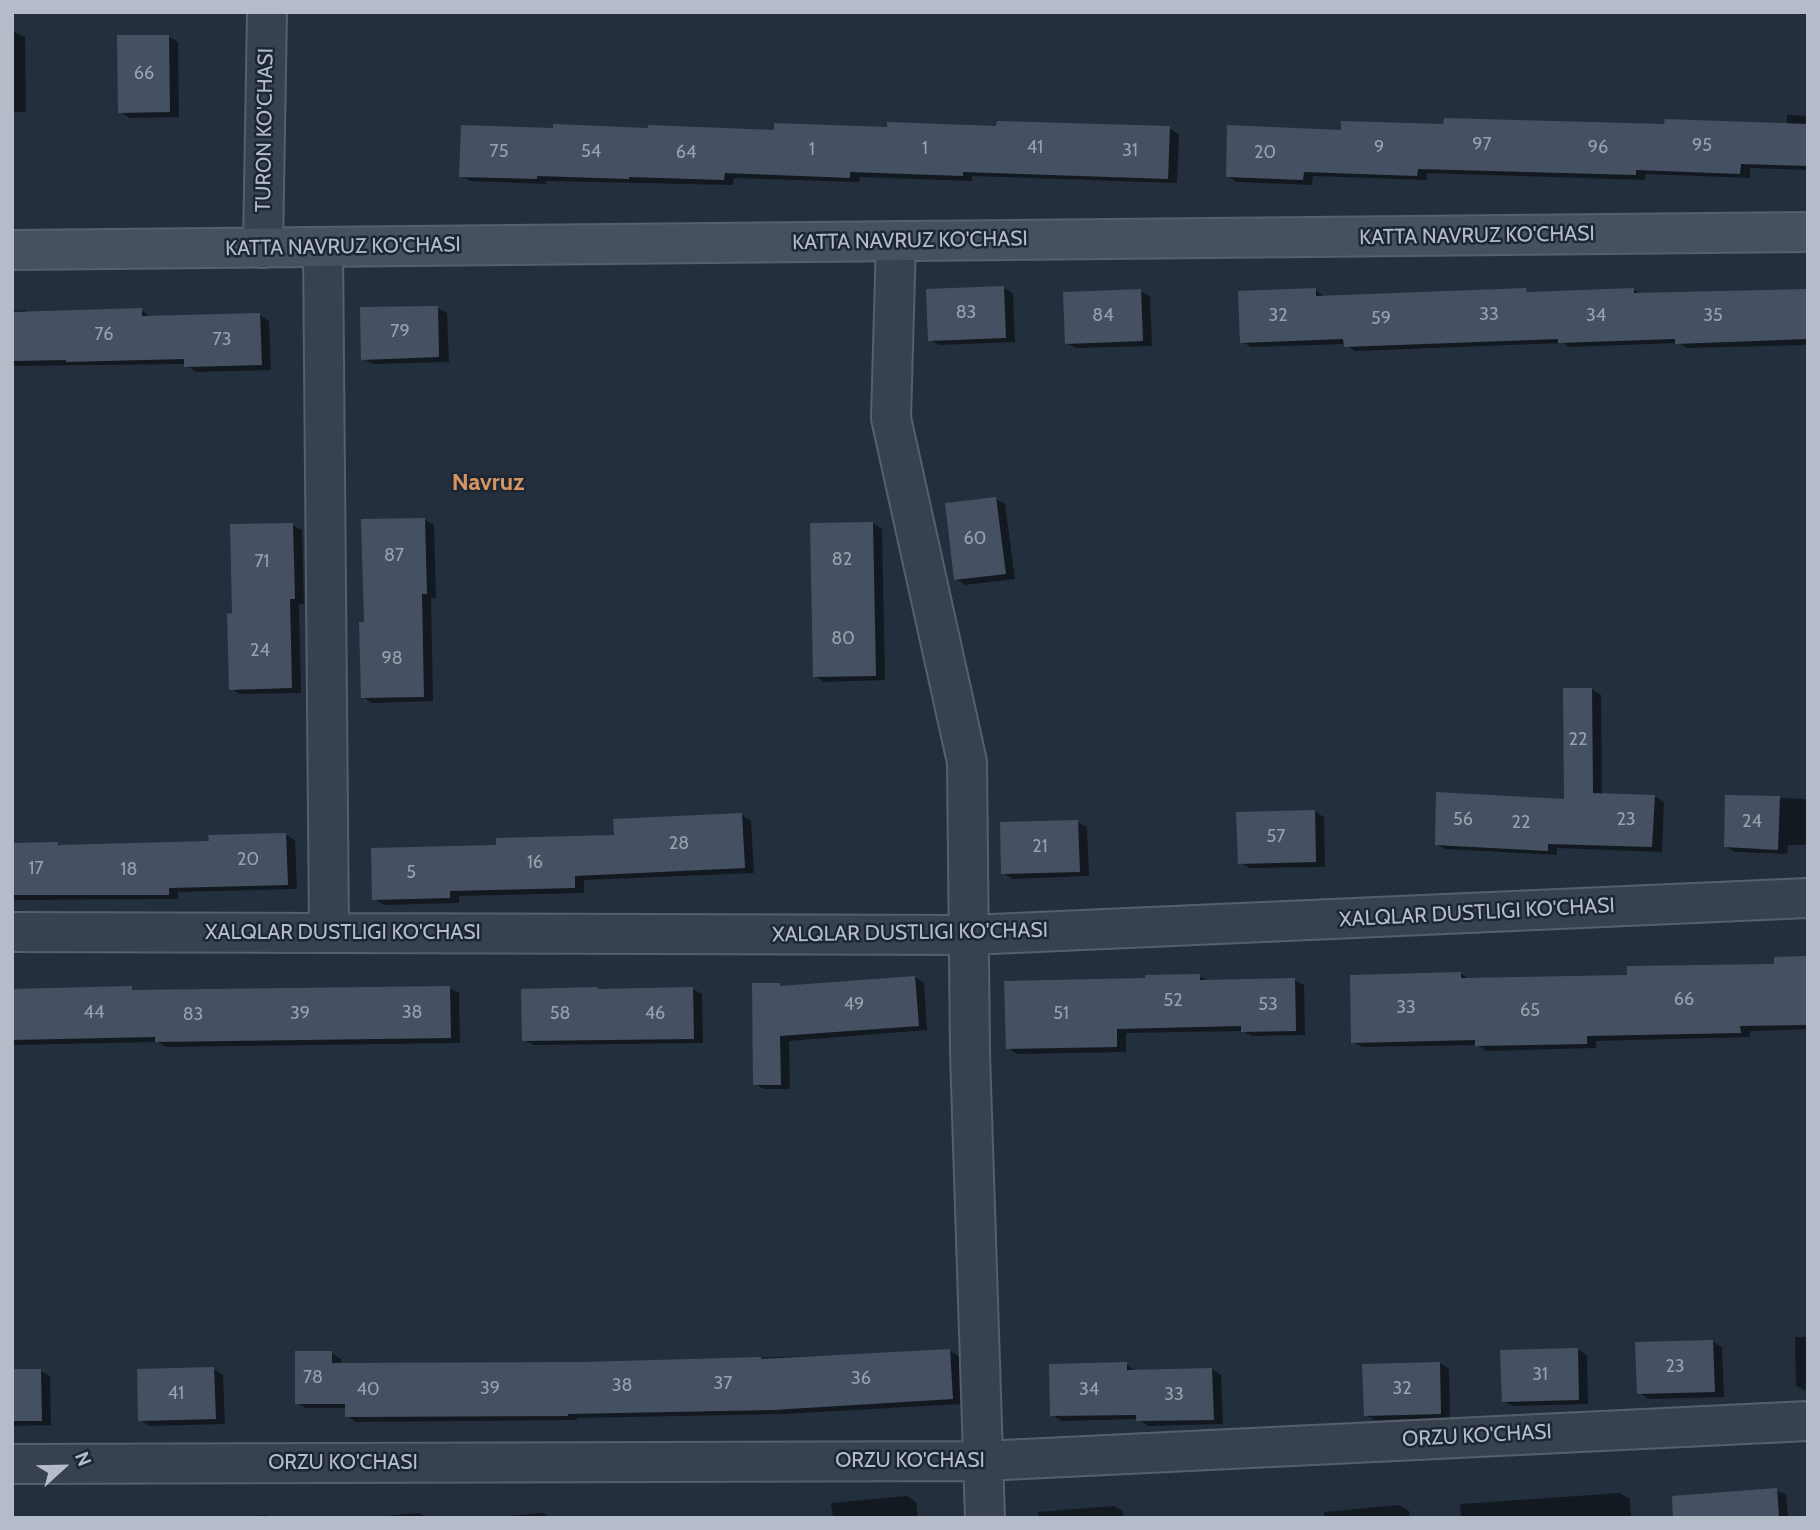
<!DOCTYPE html>
<style>
body{margin:0}
#map{position:relative;width:1820px;height:1530px;overflow:hidden;background:#242f3e;font-family:Cabin,sans-serif}
canvas{display:block}
.frame{position:absolute;inset:0;border:14px solid #b4bcc9;pointer-events:none}
.north{position:absolute;left:28px;top:1432px;width:70px;height:70px;-webkit-text-stroke:5px #1d2633;paint-order:stroke;rotate:68deg;font-size:19px;font-weight:700;line-height:28px;text-align:center;color:#b4bcc9}
.north::after{content:'';display:block;margin:auto;width:24px;height:32px;background:#b4bcc9;clip-path:polygon(50% 0,100% 100%,50% 72%,0 100%)}
</style>
<div id="map">
<canvas width="1820" height="1530"></canvas>
<div class="frame"></div>
<div class="north">N</div>
</div>
<script>
const ctx = document.querySelector('canvas').getContext('2d');
ctx.lineJoin = 'round';
function fill(path, color) {
  ctx.fillStyle = color;
  ctx.fill(path, 'evenodd');
}
function shape(rows) {
  const path = new Path2D();
  for (const r of rows) {
    path.moveTo(r[0], r[1]);
    for (let i = 2; i < r.length; i += 2) path.lineTo(r[i], r[i + 1]);
  }
  return path;
}
function stroke(path, color, width, dash) {
  ctx.strokeStyle = color;
  ctx.lineWidth = width;
  ctx.lineCap = dash ? 'butt' : 'round';
  ctx.setLineDash(dash || []);
  ctx.stroke(path);
}
function label(font, color, halo, rows, align = 'center') {
  ctx.font = font + ' Cabin,sans-serif';
  ctx.lineWidth = 5;
  ctx.setLineDash([]);
  ctx.textBaseline = 'middle';
  ctx.strokeStyle = halo;
  ctx.fillStyle = color;
  for (const [text, x, y, turn = 0] of rows) {
    ctx.save();
    ctx.translate(x, y);
    ctx.rotate((+turn || 0) * Math.PI / 180);
    ctx.textAlign = isNaN(turn) ? turn : align;
    if (halo) ctx.strokeText(text, 0, 0);
    ctx.fillText(text, 0, 0);
    ctx.restore();
  }
}
fill(shape([
 [12,31,25,37,26,112,12,112],
 [168,36,178,42,179,117,130,118,120,112],
 [1787,115,1808,116,1808,170,1750,168,1750,178,1645,174,1645,180,1427,173,1427,180,1313,176,1312,185,1237,182,1227,176,1343,131,1445,126,1787,125],
 [998,128,1169,128,1179,134,1177,183,972,176,972,181,860,177,859,182,734,178,733,185,546,181,546,184,471,181,461,176,776,132],
 [1004,288,1013,293,1015,342,939,345,930,340],
 [1316,290,1325,297,1526,290,1533,294,1634,290,1642,295,1808,290,1808,345,1687,348,1678,343,1569,347,1563,343,1355,351,1345,344,1251,347,1242,342],
 [1140,291,1150,296,1152,346,1076,348,1066,343],
 [437,308,447,313,449,362,373,364,363,359],
 [25,310,30,313,141,310,151,317,260,315,269,321,271,370,195,372,186,364,12,366,12,311],
 [996,499,1005,504,1015,579,965,585,956,579],
 [424,519,434,525,436,598,431,598,433,701,372,703,363,697,366,624],
 [873,523,882,529,885,680,824,682,815,676],
 [292,525,302,530,304,604,299,604,301,693,240,694,231,689,234,615],
 [1592,689,1601,695,1602,795,1654,796,1664,802,1662,852,1557,848,1557,855,1446,849,1436,844,1566,800],
 [1727,796,1808,799,1808,845,1788,845,1787,854,1735,852,1725,846],
 [1314,811,1324,817,1325,867,1250,868,1240,863],
 [742,815,751,821,754,873,584,880,584,893,459,896,459,903,384,905,374,899,616,837],
 [1077,822,1087,827,1089,876,1013,879,1003,873],
 [286,835,295,840,297,889,178,892,178,899,12,900,12,844,58,844,63,847,210,843],
 [1808,958,1808,1029,1750,1031,1750,1037,1596,1041,1596,1048,1487,1051,1477,1045,1363,1047,1353,1042,1461,974,1470,979,1629,976,1776,965],
 [1199,976,1209,981,1294,980,1304,985,1305,1035,1252,1036,1243,1031,1126,1033,1126,1052,1017,1054,1008,1048,1147,980],
 [915,977,924,983,927,1030,789,1041,790,1089,764,1089,755,1084,779,985,783,987],
 [131,988,139,992,449,988,459,993,460,1043,166,1047,158,1042,12,1045,12,990],
 [598,989,602,991,693,989,702,994,703,1043,534,1045,524,1040],
 [1795,1337,1808,1337,1808,1392,1796,1386],
 [1713,1342,1722,1347,1724,1397,1649,1399,1639,1393],
 [1578,1350,1587,1355,1588,1404,1513,1406,1503,1401],
 [949,1351,959,1356,962,1404,783,1414,577,1418,577,1420,356,1422,347,1416,346,1408,306,1408,297,1403,331,1353,341,1359,341,1365,582,1364],
 [1440,1363,1449,1369,1450,1418,1375,1420,1365,1415],
 [1126,1364,1136,1371,1212,1369,1221,1375,1223,1424,1148,1426,1138,1419,1062,1421,1052,1415],
 [214,1369,223,1375,225,1424,149,1426,140,1420],
 [12,1371,41,1371,50,1376,51,1425,12,1426],
 [1776,1490,1786,1495,1788,1518,1703,1518],
 [1620,1493,1630,1499,1631,1518,1461,1518,1460,1504],
 [907,1496,916,1502,918,1518,833,1518,831,1503],
 [1399,1505,1409,1511,1410,1518,1325,1518,1324,1512],
 [1113,1506,1123,1511,1123,1518,1039,1518,1038,1512],
 [419,1513,428,1518,360,1518],
 [543,1513,552,1518,483,1518],
 [266,1515,271,1518,230,1518]
]), '#0007');
fill(shape([
 [117,35,169,35,170,112,118,113],
 [1444,118,1664,124,1665,119,1808,124,1808,166,1741,164,1740,174,1636,170,1636,175,1418,169,1417,176,1304,172,1303,180,1226,177,1227,125,1341,130,1341,121,1443,124],
 [997,121,1170,126,1168,179,963,172,963,176,850,172,850,178,725,173,724,180,629,177,629,179,537,176,537,179,459,177,461,125,553,128,553,124,648,128,648,125,774,130,774,123,887,127,887,122,996,126],
 [1004,286,1006,338,928,341,926,289],
 [1316,288,1316,296,1526,288,1527,292,1634,288,1634,293,1808,289,1808,339,1675,344,1675,339,1558,343,1558,339,1344,347,1343,339,1240,343,1238,291],
 [1141,289,1143,341,1065,344,1063,292],
 [438,306,439,357,361,360,360,307],
 [142,308,142,316,260,313,262,365,184,367,184,359,66,362,66,360,12,361,12,312],
 [996,497,1006,574,954,580,945,503],
 [425,518,427,594,422,594,424,697,361,698,359,622,364,622,361,519],
 [873,522,876,676,813,677,810,523],
 [293,523,295,599,290,599,292,688,229,690,227,614,232,613,230,524],
 [1563,688,1592,688,1593,793,1655,795,1652,847,1548,844,1548,851,1435,845,1436,792,1564,799],
 [1725,795,1780,796,1778,850,1724,847],
 [1315,810,1316,862,1238,864,1236,812],
 [742,813,745,868,575,876,575,888,450,891,450,898,372,900,371,848,496,845,496,838,614,835,613,819],
 [1078,820,1080,872,1001,874,1000,822],
 [286,833,288,885,169,888,169,895,12,895,12,843,58,842,58,845,209,841,208,835],
 [1808,956,1808,1025,1740,1026,1741,1033,1587,1036,1587,1044,1475,1046,1475,1040,1351,1043,1350,975,1461,972,1461,978,1627,975,1627,966,1774,964,1774,957],
 [1200,974,1200,980,1295,978,1296,1031,1241,1032,1241,1026,1117,1029,1117,1047,1006,1049,1004,981,1145,978,1145,975],
 [915,976,919,1026,780,1036,781,1085,753,1085,752,983,780,983,780,986],
 [132,986,132,990,450,986,451,1038,155,1042,155,1037,12,1040,12,989],
 [598,987,598,989,693,987,694,1039,522,1041,521,989],
 [1713,1340,1715,1392,1637,1394,1635,1342],
 [1578,1348,1579,1400,1502,1402,1500,1350],
 [950,1349,953,1399,773,1410,568,1414,568,1416,345,1417,345,1404,295,1404,295,1351,332,1351,332,1363,582,1362,761,1357,761,1359],
 [1127,1362,1127,1370,1212,1368,1214,1420,1136,1421,1136,1415,1050,1416,1049,1364],
 [1440,1362,1441,1414,1364,1416,1362,1364],
 [214,1367,216,1419,138,1421,137,1369],
 [12,1369,41,1369,42,1421,12,1421],
 [1777,1488,1779,1518,1673,1518,1672,1496]
]), '#455162');
const street = shape([
 [896,241,891,418,967,762,970,1053,985,1518],
 [323,247,329,933],
 [263,248,267,12],
 [12,932,969,935,1808,898],
 [12,1464,983,1461,1808,1421]
]);
const secondary = shape([
 [12,250,1808,232]
]);
stroke(street, '#565f6c', 42);
stroke(secondary, '#565f6c', 42);
stroke(street, '#38414e', 38);
stroke(secondary, '#465061', 38);
label('18px', '#98a1af', null, [
 ["66",144,74],
 ["97",1482,145],
 ["95",1702,146],
 ["41",1035,148],
 ["9",1379,148],
 ["96",1598,148],
 ["1",925,149],
 ["1",812,150],
 ["31",1130,151],
 ["75",499,152],
 ["54",591,152],
 ["64",686,153],
 ["20",1265,153],
 ["83",966,313],
 ["33",1489,315],
 ["84",1103,316],
 ["32",1278,316],
 ["34",1596,316],
 ["35",1713,316],
 ["59",1381,319],
 ["79",400,332],
 ["76",104,335],
 ["73",222,340],
 ["60",975,539],
 ["87",394,556],
 ["82",842,560],
 ["71",262,562],
 ["80",843,639],
 ["24",260,651],
 ["98",392,659],
 ["22",1578,740],
 ["56",1463,820],
 ["23",1626,820],
 ["24",1752,822],
 ["22",1521,823],
 ["57",1276,837],
 ["28",679,844],
 ["21",1040,847],
 ["20",248,860],
 ["16",535,863],
 ["17",36,869],
 ["18",129,870],
 ["5",411,873],
 ["66",1684,1000],
 ["52",1173,1001],
 ["49",854,1005],
 ["53",1268,1005],
 ["33",1406,1008],
 ["65",1530,1011],
 ["44",94,1013],
 ["38",412,1013],
 ["39",300,1014],
 ["58",560,1014],
 ["46",655,1014],
 ["51",1061,1014],
 ["83",193,1015],
 ["23",1675,1367],
 ["31",1540,1375],
 ["78",313,1378],
 ["36",861,1379],
 ["37",723,1384],
 ["38",622,1386],
 ["39",490,1389],
 ["32",1402,1389],
 ["40",368,1390],
 ["34",1089,1390],
 ["41",176,1394],
 ["33",1174,1395]
]);
label('21px', '#b4bcc9', '#1d2633', [
 ["TURON KO'CHASI",265,130,-89],
 ["KATTA NAVRUZ KO'CHASI",1477,236,-1],
 ["KATTA NAVRUZ KO'CHASI",910,241,-1],
 ["KATTA NAVRUZ KO'CHASI",343,247,-1],
 ["XALQLAR DUSTLIGI KO'CHASI",1477,913,-3],
 ["XALQLAR DUSTLIGI KO'CHASI",343,933],
 ["XALQLAR DUSTLIGI KO'CHASI",910,933,-1],
 ["ORZU KO'CHASI",1477,1436,-3],
 ["ORZU KO'CHASI",910,1461],
 ["ORZU KO'CHASI",343,1463]
]);
label('bold 24px', '#d59563', '#1d2633', [
 ["Navruz",488,483]
]);
</script>
